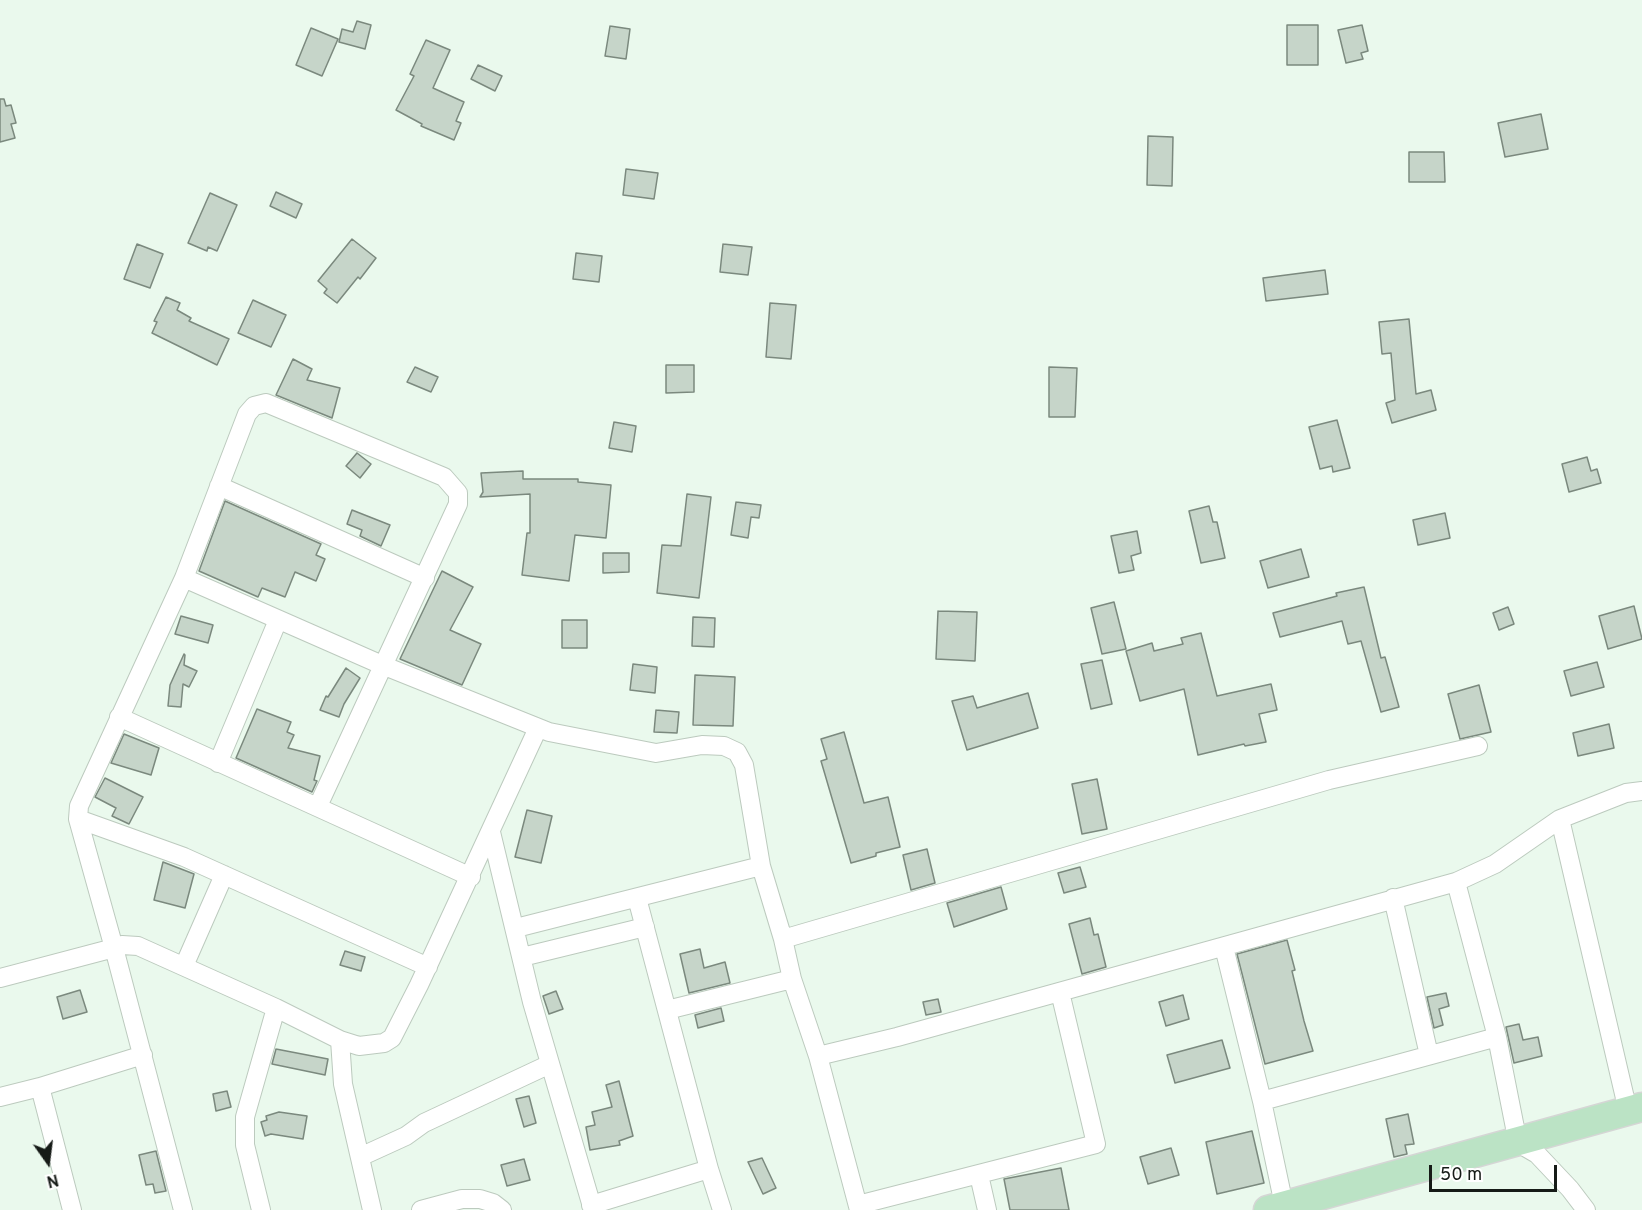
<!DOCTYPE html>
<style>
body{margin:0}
#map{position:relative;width:1642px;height:1210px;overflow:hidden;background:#eaf9ed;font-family:Overpass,sans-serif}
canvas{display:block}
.north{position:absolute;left:18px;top:1132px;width:60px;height:60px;-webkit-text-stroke:4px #fff;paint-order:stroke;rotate:166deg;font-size:16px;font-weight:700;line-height:24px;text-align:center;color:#161b17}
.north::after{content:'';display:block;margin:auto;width:21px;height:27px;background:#161b17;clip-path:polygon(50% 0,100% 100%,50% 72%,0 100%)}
.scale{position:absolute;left:1429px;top:1165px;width:128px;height:27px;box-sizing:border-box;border:3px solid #161b17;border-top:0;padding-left:8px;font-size:18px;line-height:21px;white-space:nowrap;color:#161b17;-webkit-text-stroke:4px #fff;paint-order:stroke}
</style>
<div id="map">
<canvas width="1642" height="1210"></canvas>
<div class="north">N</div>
<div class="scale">50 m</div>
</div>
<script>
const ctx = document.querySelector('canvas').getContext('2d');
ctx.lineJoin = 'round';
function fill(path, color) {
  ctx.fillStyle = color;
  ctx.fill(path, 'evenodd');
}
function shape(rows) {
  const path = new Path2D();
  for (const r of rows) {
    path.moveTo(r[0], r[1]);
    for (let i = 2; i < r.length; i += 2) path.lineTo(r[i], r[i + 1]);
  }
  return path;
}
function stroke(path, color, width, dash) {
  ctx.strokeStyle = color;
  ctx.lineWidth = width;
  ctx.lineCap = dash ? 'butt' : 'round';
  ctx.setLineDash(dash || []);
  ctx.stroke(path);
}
const building = shape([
 [357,21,371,25,365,49,339,42,342,29,353,32,357,21],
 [1287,25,1318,25,1318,65,1287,65,1287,25],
 [1362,25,1368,51,1361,53,1363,59,1346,63,1338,30,1362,25],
 [610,26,630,29,626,59,605,56,610,26],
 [311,28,338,39,322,76,296,65,311,28],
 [426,40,450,50,433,88,464,102,456,121,461,123,454,140,421,126,422,124,396,110,414,76,410,74,426,40],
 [478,65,502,76,495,91,471,79,478,65],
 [0,99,4,99,6,106,11,105,16,123,11,124,15,138,0,142,0,99],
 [1541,114,1548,149,1505,157,1498,123,1541,114],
 [1148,136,1173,137,1172,186,1147,185,1148,136],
 [1409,152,1444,152,1445,182,1409,182,1409,152],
 [626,169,658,173,654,199,623,195,626,169],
 [276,192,302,204,296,218,270,206,276,192],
 [210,193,237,205,217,251,208,247,207,251,188,243,210,193],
 [352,239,376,258,360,279,358,277,337,303,324,293,327,289,318,281,352,239],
 [137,244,163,254,150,288,124,279,137,244],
 [723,244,752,247,748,275,720,272,723,244],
 [576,253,602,256,599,282,573,279,576,253],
 [1325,270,1328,294,1266,301,1263,278,1325,270],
 [166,297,180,303,177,310,191,318,189,321,229,339,217,365,152,333,157,322,154,321,166,297],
 [253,300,286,315,271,347,238,333,253,300],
 [770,303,796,305,791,359,766,357,770,303],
 [1409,319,1416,394,1431,390,1436,410,1392,423,1386,403,1395,400,1391,353,1382,354,1379,322,1409,319],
 [293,359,312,369,307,380,340,388,332,418,276,395,293,359],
 [666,365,694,365,694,392,666,393,666,365],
 [415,367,438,377,431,392,407,382,415,367],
 [1049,367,1077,368,1075,417,1049,417,1049,367],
 [1337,420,1350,468,1333,472,1332,466,1320,469,1309,427,1337,420],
 [614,422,636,426,632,452,609,448,614,422],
 [357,453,371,464,360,478,346,466,357,453],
 [1587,457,1591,471,1597,469,1601,483,1569,492,1562,464,1587,457],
 [523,471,523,479,578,479,578,482,611,485,606,538,575,535,569,581,522,575,527,533,530,533,530,494,480,497,483,492,481,473,523,471],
 [687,494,711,497,699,598,657,593,662,545,681,546,687,494],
 [225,501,321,544,316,555,325,559,316,581,295,572,285,597,262,588,258,597,199,571,225,501],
 [736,502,761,505,759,518,751,517,748,538,731,535,736,502],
 [1209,506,1213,522,1217,522,1225,558,1201,563,1189,511,1209,506],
 [352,510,390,525,381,546,360,536,362,530,347,524,352,510],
 [1445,513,1450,538,1418,545,1413,520,1445,513],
 [1137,531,1141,553,1131,556,1134,570,1119,573,1111,536,1137,531],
 [1301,549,1309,577,1268,588,1260,561,1301,549],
 [603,553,629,553,629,572,603,573,603,553],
 [442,571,473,587,450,630,481,644,462,685,400,659,442,571],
 [1364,587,1381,658,1385,657,1399,707,1381,712,1361,641,1348,644,1342,621,1280,637,1273,613,1337,596,1336,593,1364,587],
 [1114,602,1126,649,1102,654,1091,608,1114,602],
 [1634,606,1642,639,1608,649,1599,616,1634,606],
 [1508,607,1514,624,1499,630,1493,613,1508,607],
 [938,611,977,612,975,661,936,659,938,611],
 [181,616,213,625,208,643,175,634,181,616],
 [693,617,715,618,714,647,692,646,693,617],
 [562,620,587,620,587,648,562,648,562,620],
 [1201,633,1217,696,1271,684,1277,710,1259,714,1266,742,1245,746,1244,744,1198,755,1184,689,1140,701,1126,651,1152,643,1154,651,1183,644,1181,638,1201,633],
 [184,654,185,655,184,665,197,671,189,687,183,684,181,707,168,706,170,685,184,654],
 [1102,660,1112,704,1091,709,1081,664,1102,660],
 [1597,662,1604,687,1571,696,1564,671,1597,662],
 [633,664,657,667,655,693,630,690,633,664],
 [346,668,360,678,344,704,339,717,320,710,326,696,328,697,346,668],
 [695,675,735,677,733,726,693,725,695,675],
 [1479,685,1491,732,1460,739,1448,694,1479,685],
 [1028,693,1038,728,967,750,952,701,973,696,977,708,1028,693],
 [257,709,291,722,287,732,294,735,288,748,320,756,314,780,317,781,312,792,236,758,257,709],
 [656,710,679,712,677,733,654,732,656,710],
 [1609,724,1614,748,1578,756,1573,733,1609,724],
 [844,732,864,803,888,797,900,847,876,853,876,856,851,863,821,761,827,759,821,739,844,732],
 [124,734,159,748,151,775,111,763,124,734],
 [105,778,143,797,129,824,112,816,116,808,95,797,105,778],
 [1097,779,1107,829,1082,834,1072,784,1097,779],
 [527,810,552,816,541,863,515,857,527,810],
 [927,849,935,883,911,890,903,855,927,849],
 [163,862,194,874,185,908,154,900,163,862],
 [1080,867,1086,887,1064,893,1058,873,1080,867],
 [1001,887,1007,909,954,927,947,903,1001,887],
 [1090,918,1094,935,1098,934,1106,967,1082,974,1069,924,1090,918],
 [1287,940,1295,970,1292,971,1304,1021,1313,1051,1265,1064,1237,954,1287,940],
 [700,949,704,968,725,962,730,983,689,993,680,954,700,949],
 [345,951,365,957,361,971,340,965,345,951],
 [80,990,87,1012,63,1019,57,997,80,990],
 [556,991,563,1009,549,1014,543,996,556,991],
 [1446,993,1449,1006,1439,1009,1443,1025,1434,1028,1427,997,1446,993],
 [1183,995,1189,1019,1166,1026,1159,1002,1183,995],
 [938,999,941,1012,926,1015,923,1002,938,999],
 [721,1008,724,1021,698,1028,695,1015,721,1008],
 [1519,1024,1523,1040,1538,1037,1542,1056,1514,1063,1506,1027,1519,1024],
 [1222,1040,1230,1068,1175,1083,1167,1055,1222,1040],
 [276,1049,328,1059,325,1075,272,1064,276,1049],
 [619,1081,633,1136,619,1141,620,1145,590,1150,586,1127,595,1125,592,1112,612,1107,606,1085,619,1081],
 [227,1091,231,1107,216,1111,213,1094,227,1091],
 [529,1096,536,1123,524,1127,516,1099,529,1096],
 [279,1112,307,1116,303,1139,271,1134,265,1136,261,1122,267,1120,266,1116,279,1112],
 [1408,1114,1414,1144,1405,1145,1407,1154,1394,1157,1386,1119,1408,1114],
 [1252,1131,1264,1183,1217,1194,1206,1142,1252,1131],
 [1171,1148,1179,1175,1148,1184,1140,1157,1171,1148],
 [156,1151,166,1191,155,1193,153,1184,146,1185,139,1155,156,1151],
 [762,1158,776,1188,763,1194,748,1162,762,1158],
 [524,1159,530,1180,507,1186,501,1165,524,1159],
 [1061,1168,1069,1210,1010,1210,1004,1179,1061,1168]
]);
fill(building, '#c6d5c9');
stroke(building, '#7b897e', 1.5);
const street = shape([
 [219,486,425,578],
 [184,578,382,665,549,732,656,753,702,745,724,746,737,752,744,765,761,866,783,939,792,979,818,1056,859,1210],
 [119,717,471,877],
 [218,763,278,620],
 [318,806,458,504,458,493,444,477,266,403,254,406,247,414,184,578,79,806,78,819,114,948,122,945,138,946,276,1008,340,1040,359,1046,384,1043,392,1038,419,985,538,728],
 [78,819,184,857,428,967],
 [1560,819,1628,1111],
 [491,832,532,1002,593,1210],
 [1456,882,1497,1037,1518,1143,1537,1154,1570,1189,1586,1210],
 [637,898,709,1169,722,1210],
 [1393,898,1429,1055],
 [516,928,761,866],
 [783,939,1329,780,1478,746],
 [1224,947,1262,1101,1284,1205,1288,1210],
 [522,957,645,927],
 [184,966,224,875],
 [0,978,114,948,183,1210],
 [667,1010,792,979],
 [340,1040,343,1084,372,1210],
 [818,1056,897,1037,1456,882,1495,864,1560,819,1626,793,1642,791],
 [40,1087,72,1210],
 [0,1097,40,1087,143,1055],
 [1262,1101,1497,1037],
 [360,1157,406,1136,424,1123,550,1064],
 [979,1175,987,1210],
 [591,1205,709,1169],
 [858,1205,1096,1144,1060,992],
 [261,1210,245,1145,245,1117,276,1008],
 [421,1210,462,1199,480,1199,493,1203,502,1210]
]);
const primary = shape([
 [1268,1210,1642,1107]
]);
stroke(street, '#bccabe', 20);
stroke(primary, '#d5d6d5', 31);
stroke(street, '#fff', 18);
stroke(primary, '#bbe3c5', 28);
</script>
